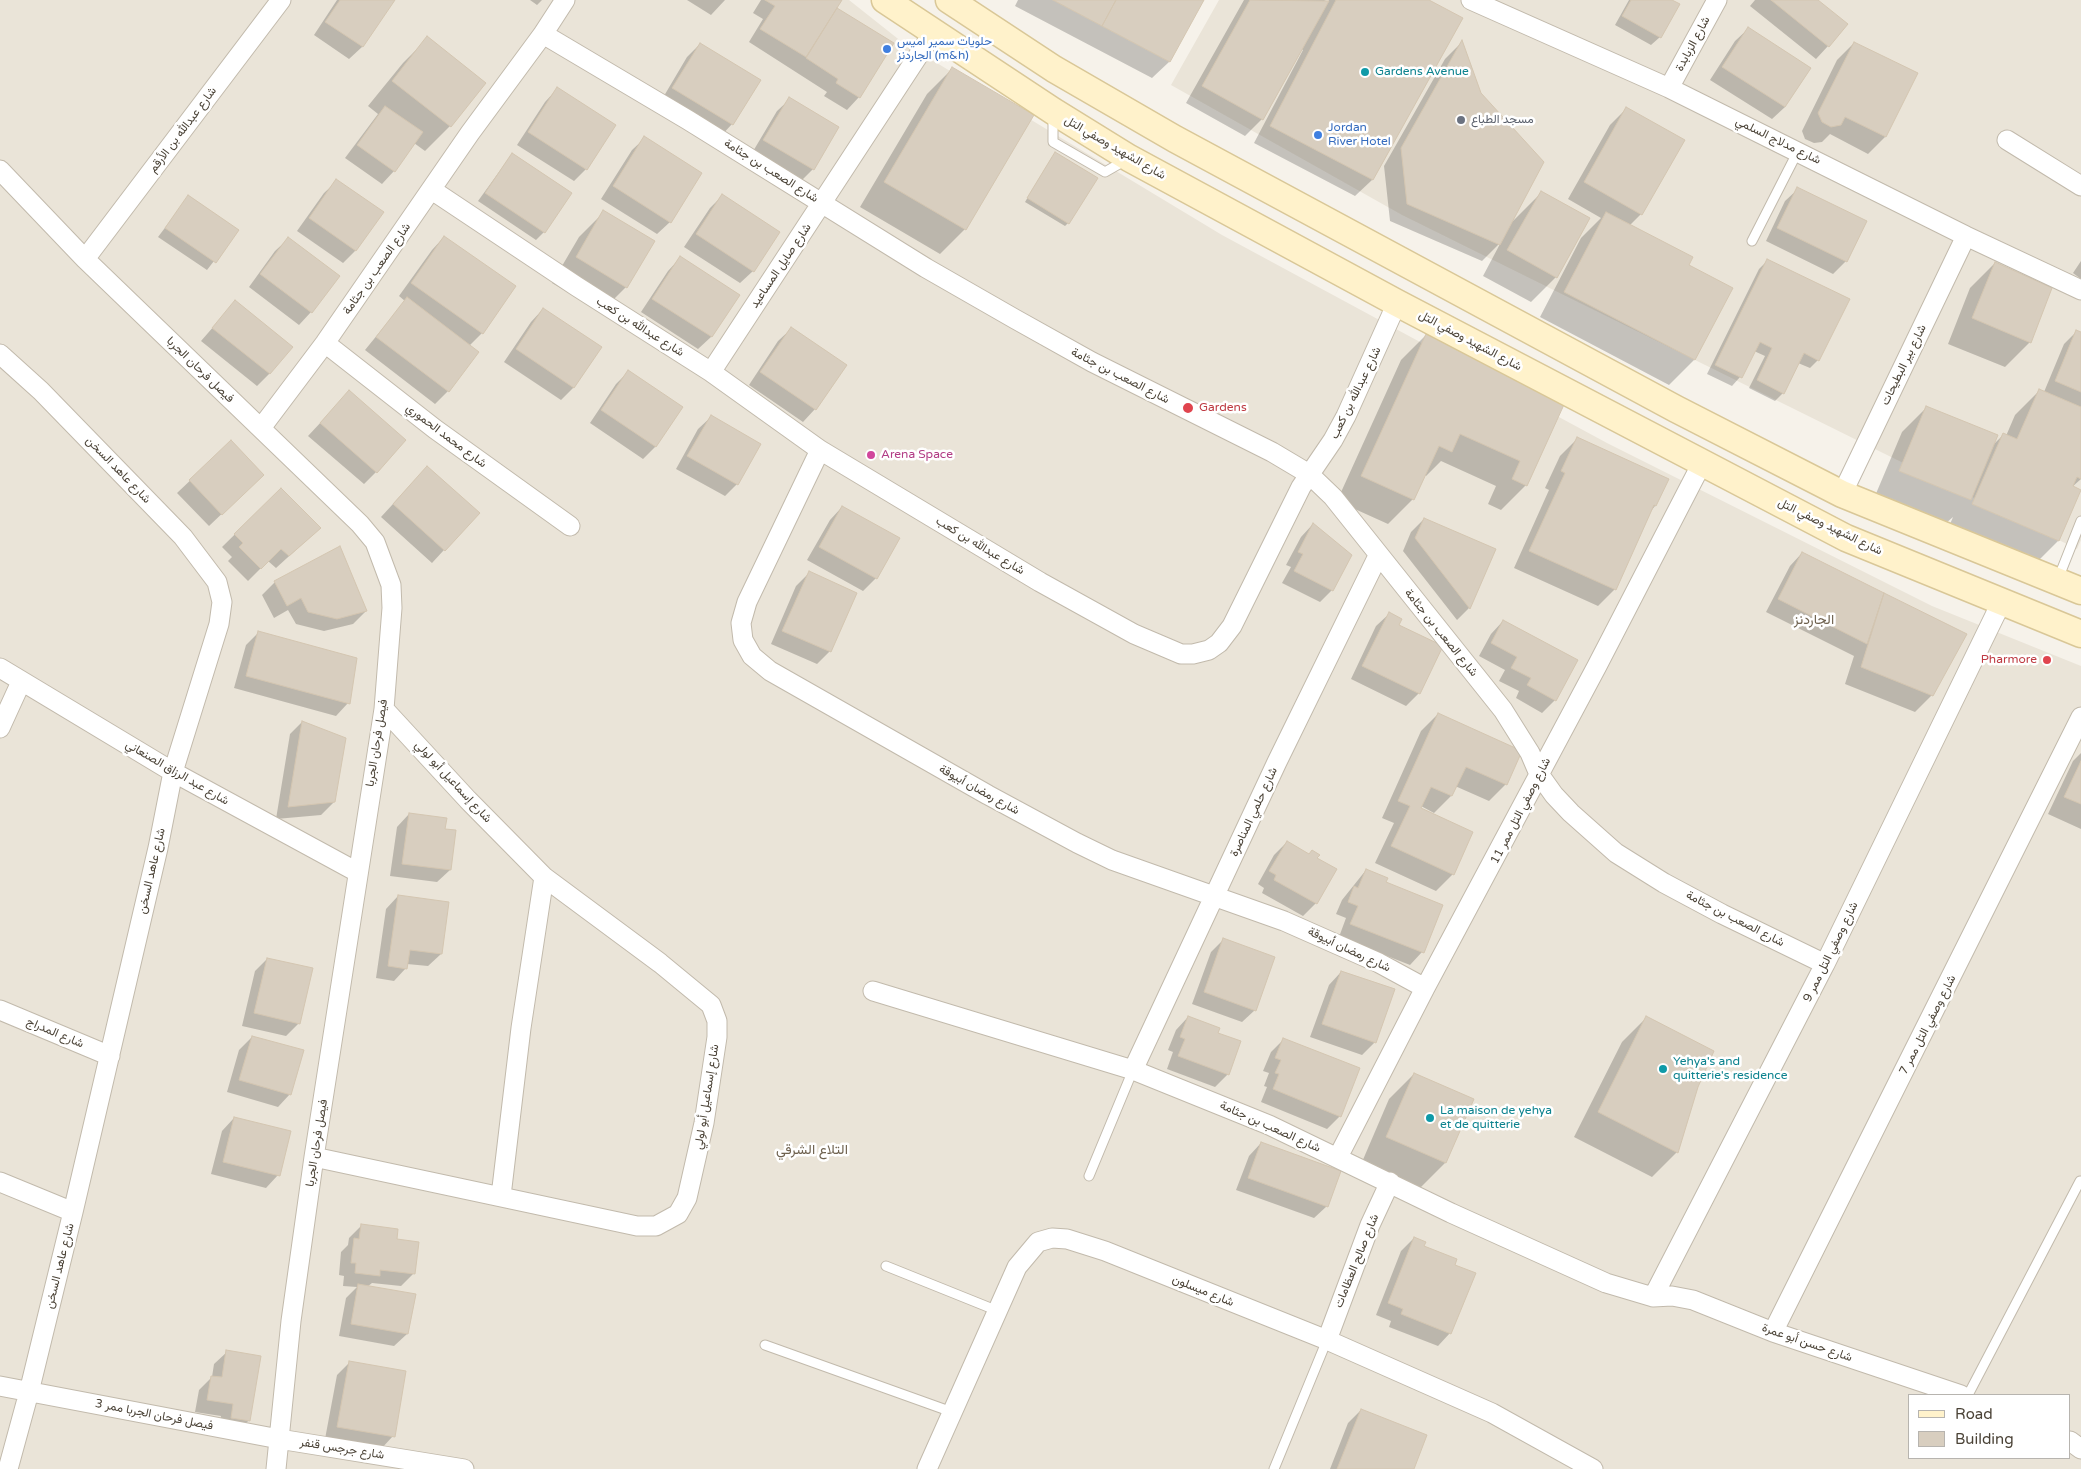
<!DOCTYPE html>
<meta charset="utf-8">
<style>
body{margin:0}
#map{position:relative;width:2081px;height:1469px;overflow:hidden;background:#f6f2ea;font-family:"Varela Round",sans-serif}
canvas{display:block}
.legend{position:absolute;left:1908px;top:1394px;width:162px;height:65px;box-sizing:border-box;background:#fff;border:1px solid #b7b4af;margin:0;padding:6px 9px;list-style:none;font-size:15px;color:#4b4337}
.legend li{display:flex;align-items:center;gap:10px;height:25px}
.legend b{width:25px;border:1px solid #b7b4af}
</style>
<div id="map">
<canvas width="2081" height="1469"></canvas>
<ul class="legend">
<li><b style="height:6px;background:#fff2cb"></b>Road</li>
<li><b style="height:14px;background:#d8cebf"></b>Building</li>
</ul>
</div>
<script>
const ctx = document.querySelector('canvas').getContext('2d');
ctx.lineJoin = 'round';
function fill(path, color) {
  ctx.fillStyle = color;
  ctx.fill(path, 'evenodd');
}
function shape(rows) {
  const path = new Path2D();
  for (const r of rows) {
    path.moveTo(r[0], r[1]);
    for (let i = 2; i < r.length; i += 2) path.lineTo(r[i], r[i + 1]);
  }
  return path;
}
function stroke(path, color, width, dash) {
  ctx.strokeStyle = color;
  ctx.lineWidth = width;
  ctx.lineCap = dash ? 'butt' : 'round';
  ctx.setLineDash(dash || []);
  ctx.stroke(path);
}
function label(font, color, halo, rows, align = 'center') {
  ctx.font = font + ' "Varela Round",Vazirmatn,sans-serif';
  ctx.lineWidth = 5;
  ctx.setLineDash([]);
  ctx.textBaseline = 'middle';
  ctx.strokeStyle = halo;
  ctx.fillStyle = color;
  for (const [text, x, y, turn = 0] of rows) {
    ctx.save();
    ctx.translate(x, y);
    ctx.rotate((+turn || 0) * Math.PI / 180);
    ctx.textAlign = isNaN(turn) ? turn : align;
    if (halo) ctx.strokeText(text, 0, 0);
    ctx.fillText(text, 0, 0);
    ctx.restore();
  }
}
fill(shape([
 [0,0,849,0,902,42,1222,235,1607,443,1932,606,2081,666,2081,1469,0,1469],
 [1910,1395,2070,1395,2070,1458,1910,1458],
 [1219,0,2081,0,2081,540,2077,549,1402,215,1171,85]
]), '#eae4d8');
fill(shape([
 [337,0,394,0,362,47,349,59,314,35],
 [530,0,542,0,537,5],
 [687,0,725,0,711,15],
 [761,0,840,0,835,8,893,44,859,97,847,110,824,96,827,92,749,42,763,19,753,13],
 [1018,0,1202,0,1169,62,1152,78,1015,6],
 [1244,0,1324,0,1328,2,1329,0,1426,0,1461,18,1372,180,1355,196,1254,143,1303,50,1301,49,1262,119,1245,136,1186,103],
 [1629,0,1670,0,1660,37,1651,45,1615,25],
 [1755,0,1816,0,1828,46,1816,59,1750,6],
 [1748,29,1785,107,1772,119,1710,80,1735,41],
 [428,38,484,83,450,126,425,151,414,143,394,171,382,184,345,158,378,114,368,106,403,63],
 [1461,43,1512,222,1541,193,1556,277,1531,302,1483,276,1501,242,1482,261,1390,221,1384,166,1445,59],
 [1854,43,1916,74,1885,137,1868,154,1830,134,1822,142,1814,143,1805,139,1802,131,1837,60],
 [700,44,732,124,720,137,661,101,687,57],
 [952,69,965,229,940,254,860,207,927,94],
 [557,89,586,169,574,181,517,145,545,102],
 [790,99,813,169,800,182,752,153,777,111],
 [1627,108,1641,214,1630,225,1687,265,1731,288,1694,360,1669,385,1540,317,1581,238,1601,218,1568,199,1610,125],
 [645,138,670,222,657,234,601,199,632,150],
 [512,154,544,232,536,240,478,201],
 [1052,157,1068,223,1065,226,1025,202],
 [337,181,382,212,355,251,343,263,297,231,324,193],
 [1798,189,1846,261,1833,274,1766,241,1785,201],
 [189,196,238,230,207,270,158,237],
 [722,196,753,271,740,283,684,247,710,208],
 [604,212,626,287,601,312,552,283,579,237],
 [444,237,482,333,469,346,477,352,448,391,435,404,365,350,405,301,399,296,432,250],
 [288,239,311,312,299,325,249,287,275,251],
 [680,258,738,295,711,337,698,349,641,312,668,271],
 [1768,260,1818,360,1810,368,1798,363,1783,393,1775,401,1749,388,1765,356,1754,351,1740,377,1732,386,1707,374,1759,269],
 [2081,261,2081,279,2073,273],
 [1995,263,2030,342,2005,367,1948,344,1970,288],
 [235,302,270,373,257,386,201,341],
 [543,309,574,387,561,400,504,362,531,322],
 [791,329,815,409,803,422,749,385,778,341],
 [2077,331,2081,333,2081,479,2072,487,2079,490,2058,541,2033,566,1948,529,1953,517,1945,524,1875,496,1902,432,1927,407,1993,445,2003,435,2006,436,2015,415,2040,390,2044,392,2064,344],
 [1426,335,1566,398,1526,485,1501,510,1488,504,1496,486,1441,461,1426,476,1424,475,1413,499,1388,524,1337,501,1401,360],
 [628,372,656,446,643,459,590,423,616,384],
 [349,392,376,472,364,484,308,436],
 [711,417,737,484,725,496,676,469,698,429],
 [1577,439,1667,480,1655,506,1651,511,1615,589,1598,606,1514,568,1549,490,1545,488,1560,456],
 [231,442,250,487,209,526,177,493],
 [415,480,478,513,432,563,381,517],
 [281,489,320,528,276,568,268,561,248,581,228,561,232,557,222,547],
 [842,507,898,538,876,578,863,591,807,560,830,520],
 [1424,519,1495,550,1469,608,1457,620,1403,551,1411,532],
 [1313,524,1332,590,1320,602,1282,583,1291,567,1286,565,1301,537],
 [339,548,366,611,353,624,324,631,296,624,288,610,274,618,262,595,275,582],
 [1802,553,1965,635,1932,695,1915,712,1845,684,1854,656,1766,612,1790,566],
 [809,573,830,651,817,664,771,644,796,586],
 [1389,614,1397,625,1419,693,1406,706,1351,679,1376,626],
 [1503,621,1555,700,1542,713,1516,698,1519,691,1499,681,1505,670,1479,656,1491,634],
 [258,633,348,703,336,716,234,688,246,645],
 [1438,714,1506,784,1489,801,1455,786,1451,796,1434,813,1421,806,1420,809,1453,874,1436,891,1375,863,1394,823,1382,818,1421,731],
 [302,722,334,802,321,815,276,819,290,734],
 [2081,753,2081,829,2048,814,2073,761],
 [409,814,444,830,450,870,437,882,390,876,397,827],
 [1287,842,1316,859,1316,903,1303,916,1262,893,1264,888,1258,884,1274,855],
 [1366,870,1384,883,1441,905,1422,952,1410,965,1339,937,1346,918,1336,914,1342,900],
 [398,896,441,954,428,966,407,964,406,968,394,981,376,978,386,909],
 [1223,940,1255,1010,1242,1022,1192,1004,1211,952],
 [267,959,299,1023,286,1036,242,1026,255,971],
 [1341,972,1375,1042,1362,1055,1310,1037,1329,985],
 [1188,1017,1217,1033,1228,1074,1215,1087,1167,1069,1173,1052,1168,1050,1176,1030],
 [1647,1017,1697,1087,1677,1152,1652,1177,1574,1137,1622,1042],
 [252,1037,290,1094,278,1107,227,1092,239,1050],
 [1284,1039,1340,1116,1327,1129,1261,1102,1267,1087,1264,1086,1269,1073,1263,1071,1271,1052],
 [1414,1074,1472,1100,1445,1163,1420,1188,1362,1162,1389,1099],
 [234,1118,278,1175,266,1188,211,1174,222,1131],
 [1261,1143,1327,1206,1314,1218,1236,1190,1249,1156],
 [362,1225,395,1240,413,1274,401,1286,372,1283,367,1287,407,1334,394,1346,339,1336,346,1298,357,1287,343,1286,344,1276,339,1275,341,1252,348,1245,349,1238],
 [1414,1238,1422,1247,1453,1265,1450,1333,1438,1346,1389,1327,1391,1321,1376,1315,1401,1251],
 [227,1352,249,1420,237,1433,219,1430,221,1416,195,1412,199,1390,212,1377,214,1364],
 [349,1363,393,1436,381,1449,325,1439,337,1375],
 [1361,1410,1413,1469,1330,1469,1348,1423]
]), '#0003');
const building = shape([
 [340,0,395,0,363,47,325,22,340,0],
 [765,0,842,0,806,57,760,29,775,6,765,0],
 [1053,0,1116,0,1102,26,1053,0],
 [1116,0,1204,0,1170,62,1102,26,1116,0],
 [1250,0,1329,1,1263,120,1202,86,1250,0],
 [1336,0,1429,0,1463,18,1373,180,1270,126,1336,0],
 [1631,0,1672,0,1680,4,1661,38,1622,16,1631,0],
 [1771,0,1818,0,1848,24,1829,47,1771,0],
 [837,8,894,43,860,98,836,83,838,79,806,58,837,8],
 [1748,27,1811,68,1785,107,1722,67,1748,27],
 [427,36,486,83,451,127,392,81,427,36],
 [1462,40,1481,93,1544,162,1500,245,1407,204,1401,148,1462,40],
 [1854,42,1918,73,1886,137,1845,117,1841,125,1831,127,1822,122,1818,113,1854,42],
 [700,43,761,80,733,125,672,88,700,43],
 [952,67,1034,115,966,230,884,182,952,67],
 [557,87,616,125,587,170,528,132,557,87],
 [789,97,839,127,814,170,763,140,789,97],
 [385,106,423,132,395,172,357,145,385,106],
 [1626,107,1685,140,1642,215,1584,182,1626,107],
 [644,136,702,173,671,223,613,186,644,136],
 [1055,152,1098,178,1069,224,1027,198,1055,152],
 [512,153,572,193,545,233,485,193,512,153],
 [336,179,384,212,356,251,309,218,336,179],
 [1797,187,1867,221,1847,262,1777,228,1797,187],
 [1541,191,1590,218,1557,278,1507,250,1541,191],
 [722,194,780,232,754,272,696,234,722,194],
 [188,195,239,230,216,263,165,228,188,195],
 [603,210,655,241,627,288,576,257,603,210],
 [1606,212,1693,257,1689,265,1733,288,1695,360,1564,292,1606,212],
 [444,236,516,286,483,334,411,283,444,236],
 [288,237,340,276,312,313,260,274,288,237],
 [680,256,740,295,712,337,652,299,680,256],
 [1767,259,1850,299,1819,361,1804,353,1784,394,1757,380,1772,348,1760,342,1742,378,1715,365,1767,259],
 [1995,262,2052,288,2031,343,1972,318,1995,262],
 [407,297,479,352,449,392,376,337,407,297],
 [235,300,293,347,270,374,212,328,235,300],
 [543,308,602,347,574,388,516,349,543,308],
 [791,327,847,365,816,410,760,372,791,327],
 [2076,330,2081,332,2081,392,2055,381,2076,330],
 [1426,334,1567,398,1527,486,1512,479,1520,461,1460,434,1452,452,1439,446,1414,500,1361,476,1426,334],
 [628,370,683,407,656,447,601,410,628,370],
 [2039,389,2081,407,2081,479,2077,477,2073,486,2081,490,2059,541,1972,504,2003,433,2017,439,2039,389],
 [349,390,406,440,377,473,320,423,349,390],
 [1926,406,1998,435,1971,500,1899,471,1926,406],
 [711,415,761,444,738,485,687,456,711,415],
 [1577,437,1669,479,1656,506,1654,505,1616,590,1529,551,1565,473,1561,471,1577,437],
 [231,440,264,475,222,515,189,480,231,440],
 [427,466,480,513,445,551,393,504,427,466],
 [281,488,321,528,289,556,281,549,261,569,239,547,243,543,234,534,281,488],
 [842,506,900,538,877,579,819,547,842,506],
 [1424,518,1496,549,1470,609,1415,538,1424,518],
 [1313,523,1352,555,1333,591,1294,571,1303,554,1298,552,1313,523],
 [340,546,367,611,337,619,308,612,301,598,287,606,274,581,340,546],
 [1802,552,1884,593,1867,644,1778,599,1802,552],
 [809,571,857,593,831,652,782,631,809,571],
 [1884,593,1967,634,1933,696,1861,667,1884,593],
 [1389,612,1402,619,1399,625,1443,646,1420,694,1362,666,1389,612],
 [1503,620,1578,660,1556,701,1527,685,1531,678,1511,668,1517,657,1491,643,1503,620],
 [258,631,357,658,350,704,246,676,258,631],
 [1438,713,1522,751,1507,785,1466,767,1452,796,1431,787,1421,808,1473,832,1454,875,1391,846,1410,806,1398,801,1438,713],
 [302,721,346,738,335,802,288,807,302,721],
 [2081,761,2081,804,2064,797,2081,761],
 [409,813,447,818,445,829,456,830,451,870,402,864,409,813],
 [1287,841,1309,854,1312,850,1320,855,1317,858,1337,869,1317,904,1274,880,1276,875,1269,871,1287,841],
 [1366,869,1388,878,1386,882,1443,905,1424,953,1350,924,1358,906,1348,902,1354,886,1358,888,1366,869],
 [398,895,449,902,442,954,410,950,407,969,388,966,398,895],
 [1223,938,1275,957,1256,1011,1204,992,1223,938],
 [267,958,313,968,300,1024,254,1013,267,958],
 [1341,971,1395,989,1376,1043,1322,1024,1341,971],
 [1188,1016,1220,1028,1218,1033,1241,1041,1229,1075,1178,1056,1185,1039,1180,1037,1188,1016],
 [1646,1016,1714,1051,1698,1087,1678,1153,1598,1112,1646,1016],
 [252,1036,304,1050,291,1095,239,1080,252,1036],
 [1283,1038,1360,1068,1341,1117,1273,1089,1279,1074,1275,1073,1281,1060,1275,1058,1283,1038],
 [1414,1073,1474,1099,1446,1163,1386,1137,1414,1073],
 [234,1117,291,1131,280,1176,223,1162,234,1117],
 [1261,1142,1341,1171,1328,1207,1248,1178,1261,1142],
 [361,1224,398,1229,397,1239,419,1242,415,1274,380,1270,380,1276,355,1273,356,1263,351,1263,354,1238,359,1239,361,1224],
 [1414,1237,1426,1242,1424,1246,1457,1259,1455,1265,1476,1273,1451,1334,1401,1314,1403,1309,1388,1303,1414,1237],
 [358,1284,416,1294,408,1334,351,1324,358,1284],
 [226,1350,261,1356,250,1421,231,1418,233,1404,207,1400,211,1376,222,1377,226,1350],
 [349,1361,406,1371,395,1437,337,1427,349,1361],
 [1361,1409,1427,1435,1414,1469,1337,1469,1361,1409]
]);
fill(building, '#d8cebf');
stroke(building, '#d4c6b1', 1);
const lane = shape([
 [1053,117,1053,142,1105,172,1126,160],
 [1752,241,1798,151],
 [2058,579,2081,521],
 [1089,1176,1133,1070],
 [886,1266,998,1311],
 [765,1345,952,1412],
 [1968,1395,2080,1181],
 [1274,1469,1327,1340]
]);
const street = shape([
 [1471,0,1669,88,1966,236,2081,290],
 [543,34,688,120,926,268,1015,319,1092,362,1272,452,1309,474,1333,497,1503,710,1530,753,1539,774,1554,795,1571,813,1616,853,1664,883,1722,914,1825,964],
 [1669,88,1717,0],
 [2007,140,2081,186],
 [0,170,85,259,360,524,375,542,391,585,392,608,384,709,314,1157,291,1321,276,1469],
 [432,190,576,286,711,372,820,450,1040,582,1134,634,1181,654,1193,654,1209,650,1219,643,1232,626,1301,487,1333,440,1346,416,1397,303],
 [85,259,281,0],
 [325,343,435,429,570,526],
 [0,354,41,391,183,537,217,582,222,602,219,624,173,772,158,848,73,1212,29,1392,8,1469],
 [711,372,933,33],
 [261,428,325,343,470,133,543,34,565,0],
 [820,450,747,602,741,623,743,640,752,656,770,671,988,795,1077,843,1112,860,1284,921,1379,963,1425,988],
 [1842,494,1966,236],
 [0,668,173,772,357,872],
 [0,728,21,682],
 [873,991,1133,1070,1269,1125,1451,1213,1606,1283,1653,1297,1672,1296,1693,1300,1773,1332,1961,1395],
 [0,1010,110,1056],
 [1133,1070,1277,762,1378,556],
 [314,1157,637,1226,656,1226,678,1214,687,1198,704,1123,717,1037,717,1021,711,1005,660,963,544,877,468,800,384,709],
 [1338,1157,1425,988,1597,666,1702,463],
 [0,1182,73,1212],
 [501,1196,521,1028,544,877],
 [1653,1297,1825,964,2001,603],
 [1773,1332,2081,717],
 [1327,1340,1370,1225,1390,1182],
 [0,1386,279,1439,464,1469],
 [2070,1441,2081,1449],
 [927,1469,1017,1267,1038,1242,1052,1238,1067,1239,1105,1251,1327,1340,1492,1413,1593,1469]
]);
const secondary = shape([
 [885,0,1053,111,1129,158,1397,303,1846,538,2081,634],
 [949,0,1054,69,1175,139,1676,409,1842,494,2081,591]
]);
stroke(lane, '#c2baac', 11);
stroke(street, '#c2baac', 21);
stroke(secondary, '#d9c797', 29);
stroke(lane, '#fff', 9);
stroke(street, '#fff', 19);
stroke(secondary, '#fff2cb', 26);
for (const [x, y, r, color] of [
 [887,49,5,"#3f7fe0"],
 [1365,72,5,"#0f9aa8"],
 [1461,120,5,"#6b7280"],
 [1318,135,5,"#3f7fe0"],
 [1188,408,6,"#e0444e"],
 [871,455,5,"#d1479c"],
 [2047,660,5,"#e0444e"],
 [1663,1069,5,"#0f9aa8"],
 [1430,1118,5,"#0f9aa8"]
]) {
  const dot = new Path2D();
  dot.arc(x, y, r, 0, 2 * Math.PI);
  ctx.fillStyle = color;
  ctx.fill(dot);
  stroke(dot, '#fff', 2);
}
label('12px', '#366cbe', '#fff', [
 ["حلويات سمير اميس",897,42],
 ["الجاردنز (m&h)",897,56],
 ["Jordan",1328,128],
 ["River Hotel",1328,142]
], 'left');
label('12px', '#4b4337', '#fff', [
 ["شارع الزبابدة",1693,44,-62],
 ["شارع عبدالله بن الأرقم",183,130,-53],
 ["شارع مدلاج السلمي",1778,141,26],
 ["شارع الشهيد وصفي التل",1115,148,30],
 ["شارع الصعب بن جثامة",771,171,32],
 ["شارع صايل المساعيد",781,266,-56],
 ["شارع الصعب بن جثامة",377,269,-55],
 ["شارع عبدالله بن كعب",640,327,32],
 ["شارع الشهيد وصفي التل",1470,341,28],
 ["شارع بير البطيحات",1904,365,-64],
 ["فيصل فرحان الجربا",200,370,44],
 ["شارع الصعب بن جثامة",1120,376,27],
 ["شارع عبدالله بن كعب",1356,393,-64],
 ["شارع محمد الحموري",446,436,37],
 ["شارع عاهد السخن",118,470,46],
 ["شارع الشهيد وصفي التل",1830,527,26],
 ["شارع عبدالله بن كعب",980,546,31],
 ["شارع الصعب بن جثامة",1441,633,51],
 ["فيصل فرحان الجربا",377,743,-81],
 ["شارع عبد الرزاق الصنعاني",177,773,30],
 ["شارع إسماعيل أبو لولي",453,782,47],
 ["شارع رمضان أبيوقة",979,790,29],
 ["شارع وصفي التل ممر 11",1521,811,-63],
 ["شارع حلمي المناصرة",1254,812,-65],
 ["شارع عاهد السخن",152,871,-77],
 ["شارع الصعب بن جثامة",1735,919,27],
 ["شارع رمضان أبيوقة",1349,950,25],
 ["شارع وصفي التل ممر 9",1831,952,-64],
 ["شارع وصفي التل ممر 7",1928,1025,-63],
 ["شارع المدراج",55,1033,23],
 ["شارع إسماعيل أبو لولي",707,1097,-81],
 ["شارع الصعب بن جثامة",1270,1127,24],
 ["فيصل فرحان الجربا",317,1143,-81],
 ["شارع صالح العظامات",1357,1261,-68],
 ["شارع عاهد السخن",60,1266,-76],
 ["شارع ميسلون",1203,1291,22],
 ["شارع حسن أبو عمرة",1807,1343,19],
 ["فيصل فرحان الجربا ممر 3",154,1415,11],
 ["شارع جرجس قنفر",342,1449,9]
]);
label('12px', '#0d838f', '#fff', [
 ["Gardens Avenue",1375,72],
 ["Yehya's and",1673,1062],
 ["quitterie's residence",1673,1076],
 ["La maison de yehya",1440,1111],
 ["et de quitterie",1440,1125]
], 'left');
label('12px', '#5b616d', '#fff', [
 ["مسجد الطباع",1471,120]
], 'left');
label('12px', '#be3a42', '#fff', [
 ["Gardens",1199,408],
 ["Pharmore",2037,660,"right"]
], 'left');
label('12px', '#b23c85', '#fff', [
 ["Arena Space",881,455]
], 'left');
label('14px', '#6e614e', '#fff', [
 ["الجاردنز",1814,620],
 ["التلاع الشرقي",812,1150]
]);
</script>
